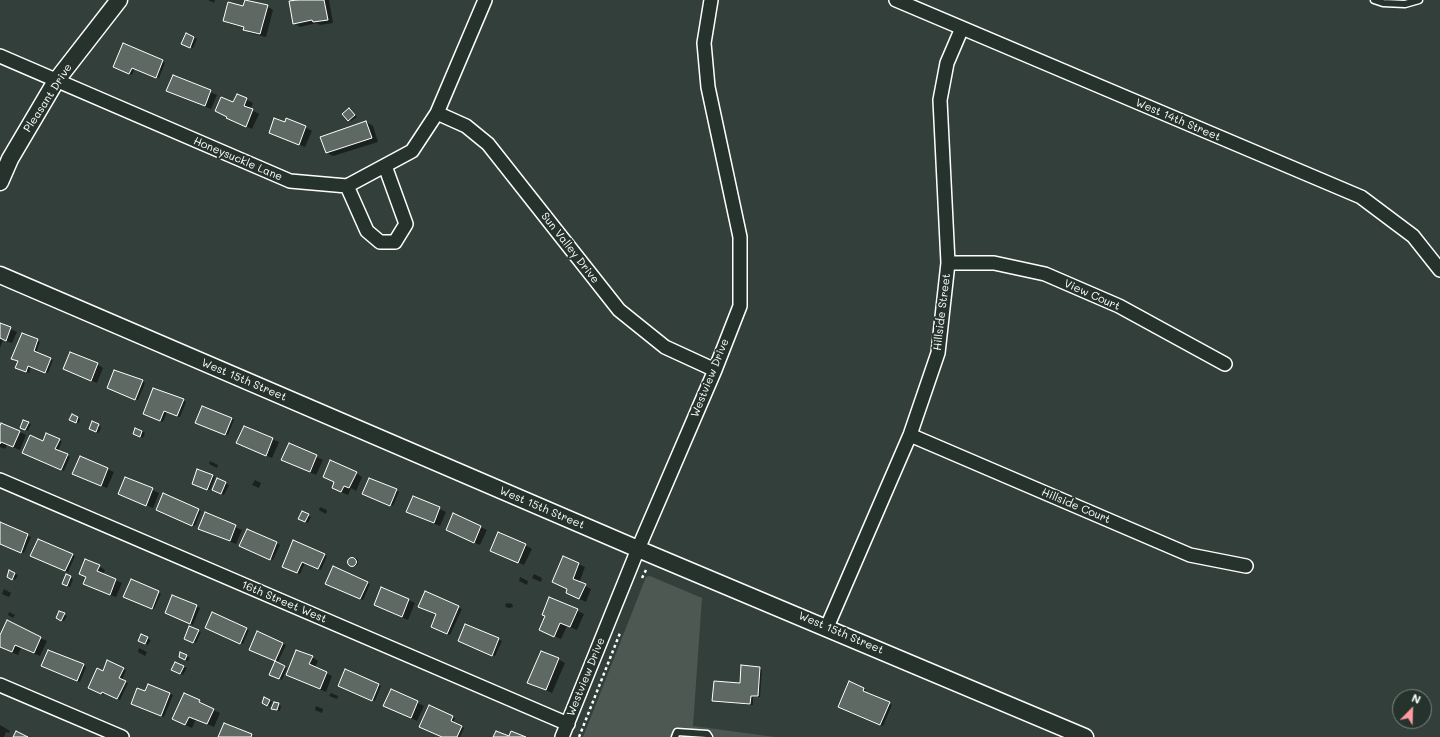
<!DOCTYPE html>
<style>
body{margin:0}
#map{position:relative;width:1440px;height:737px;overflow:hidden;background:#333f3a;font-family:Mali,sans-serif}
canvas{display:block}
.north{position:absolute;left:1392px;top:689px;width:40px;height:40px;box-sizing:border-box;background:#26332d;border:1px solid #7d8581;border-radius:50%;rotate:23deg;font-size:11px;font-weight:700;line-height:16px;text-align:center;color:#fff}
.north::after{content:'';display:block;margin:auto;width:14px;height:18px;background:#ff9aa2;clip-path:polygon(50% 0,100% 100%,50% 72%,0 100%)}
</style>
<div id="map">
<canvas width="1440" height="737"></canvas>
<div class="north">N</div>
</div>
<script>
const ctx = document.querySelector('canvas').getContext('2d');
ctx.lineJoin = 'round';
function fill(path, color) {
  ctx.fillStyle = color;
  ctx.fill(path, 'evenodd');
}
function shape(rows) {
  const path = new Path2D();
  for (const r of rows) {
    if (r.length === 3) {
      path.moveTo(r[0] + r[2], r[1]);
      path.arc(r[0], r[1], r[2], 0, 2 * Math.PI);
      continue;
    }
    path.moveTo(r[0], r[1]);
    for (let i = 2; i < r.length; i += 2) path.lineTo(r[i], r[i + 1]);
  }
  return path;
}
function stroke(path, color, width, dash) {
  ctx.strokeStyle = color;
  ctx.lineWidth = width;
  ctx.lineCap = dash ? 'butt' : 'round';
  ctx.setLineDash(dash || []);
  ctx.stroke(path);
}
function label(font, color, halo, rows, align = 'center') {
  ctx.font = font + ' Mali,sans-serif';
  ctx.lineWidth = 4;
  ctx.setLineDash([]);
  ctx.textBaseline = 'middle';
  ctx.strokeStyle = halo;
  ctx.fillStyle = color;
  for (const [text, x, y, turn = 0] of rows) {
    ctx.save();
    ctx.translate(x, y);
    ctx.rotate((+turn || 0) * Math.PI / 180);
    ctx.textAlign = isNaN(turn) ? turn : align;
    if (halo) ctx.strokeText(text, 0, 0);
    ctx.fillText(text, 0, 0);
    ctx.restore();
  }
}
fill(shape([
 [650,576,702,598,693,726,775,737,583,737,646,577]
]), '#4d5853');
fill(shape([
 [208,0,215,0,214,3],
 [303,0,329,0,333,23,320,25,317,23,300,27,294,23],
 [267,6,273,10,266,37,250,33,244,29,244,28,230,24,224,21,244,7],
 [187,35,197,39,193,48,185,45],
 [124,45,165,63,159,78,135,68,132,75,117,69],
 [173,76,217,95,211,109,168,91],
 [237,95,253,103,250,109,259,114,252,129,234,121,234,103],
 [349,109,357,117,351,121,349,120],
 [366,122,373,126,378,142,333,156,327,153],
 [285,123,305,127,312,131,305,147,270,132],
 [0,324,17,332,12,343,3,340,0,348],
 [23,334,40,342,36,353,53,360,48,373,31,367,29,373,19,369],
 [97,364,103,368,97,383,64,369],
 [142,381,145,383,138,400,111,389],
 [183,400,186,402,180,417,167,412,163,422,147,415],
 [78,417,80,419,79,423,73,421],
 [232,418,234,420,228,435,199,424],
 [28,423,31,424,28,431,24,429],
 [93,423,101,427,99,433,93,430],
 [2,424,26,435,20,450,7,445,5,449,0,447,0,429],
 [244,427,279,442,272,458,244,446],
 [136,429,145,433,143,438,137,435],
 [59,440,62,441,58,451,70,457,64,471,26,454,43,442],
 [289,444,323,460,316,475,283,460],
 [80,457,114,472,107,488,80,477],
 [210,461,218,465,217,468,209,464],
 [356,473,362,477,356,491,351,488,348,495,339,491],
 [212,476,215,477,210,490,196,485],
 [126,478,159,493,153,508,126,497],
 [218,480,229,485,224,495,216,491],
 [255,480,261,483,259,488,252,485],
 [396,490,399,492,393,506,366,495],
 [414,497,446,512,440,526,414,515],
 [320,507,327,510,326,514,319,510],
 [198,510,201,511,195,526,160,511],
 [302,513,311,517,308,523,300,519],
 [205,514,242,530,236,544,206,532],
 [454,515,487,530,480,545,453,533],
 [0,523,31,537,24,553,0,544],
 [247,530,280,545,273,560,243,547],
 [525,545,532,549,524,565,498,554],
 [72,555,75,556,68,572,34,557],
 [324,555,327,556,321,570,305,563,300,574,283,566],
 [563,557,585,567,579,583,591,589,586,602,567,593,568,590,553,582],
 [354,562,4],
 [99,566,105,570,103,575,122,583,116,597,90,587,86,577,81,574],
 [10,572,18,575,15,580,8,576],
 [534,574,542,578,541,582,532,578],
 [66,575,73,579,70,587,64,584],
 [520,577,528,581,527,585,519,581],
 [368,583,370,584,363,600,329,585],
 [382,588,415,603,408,620,381,608],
 [4,589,11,593,9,597,2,594],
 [158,592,161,594,154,609,127,598],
 [425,593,462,609,450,635,435,628,437,614],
 [173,596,200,608,193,625,169,614],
 [550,598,584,614,577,630,567,626,561,639,546,633,546,616],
 [509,603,512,604,513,607,509,608,506,607,505,604],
 [9,612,15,615,13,618,8,615],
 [59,612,67,616,64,621,57,618],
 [466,625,502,641,495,656,462,642],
 [209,629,246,629,249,630,243,644],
 [198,630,201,632,196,643,187,640],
 [257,633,286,645,277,664,287,668,282,680,270,674,276,661,253,651],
 [141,635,151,640,148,645,142,642],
 [0,637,40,638,47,641,40,656,21,648,18,655,0,647],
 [139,648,147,652,145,656,138,652],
 [181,653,190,658,188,661,182,659],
 [312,657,318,661,315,668,332,676,326,692,287,675],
 [558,659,565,663,552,693,529,682],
 [175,663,187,668,183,675,175,671],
 [83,665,86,667,80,682,45,668],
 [760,668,762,670,760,697,753,697,753,705,716,702,713,701,741,684],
 [123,669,126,670,122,680,128,683,120,700,105,693,104,695,92,689,103,672],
 [379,684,381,686,375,701,342,687],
 [148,685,173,695,164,717,135,705,146,692],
 [863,689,866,690,865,693,892,705,883,726,842,708],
 [391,690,424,706,417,721,385,706],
 [331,693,338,696,337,699,329,696],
 [184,695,199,701,205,705,205,706,220,713,214,727,196,719,192,728,180,723],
 [270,700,272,702,270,706,263,703],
 [275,703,281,706,280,711,273,709],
 [316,706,323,709,322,713,315,710],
 [453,717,455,718,453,723,464,728,460,737,443,737],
 [0,725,10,731,9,733,6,732,4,737,0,737]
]), '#0007');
const building = shape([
 [245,0,268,5,260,34,243,30,244,27,223,21,228,2,243,6,245,0],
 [297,0,324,0,328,20,313,22,312,20,293,24,289,1,297,0],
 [186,33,194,37,190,48,181,44,186,33],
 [123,43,163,60,156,78,132,68,129,74,113,67,123,43],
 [173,75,211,90,205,106,166,91,173,75],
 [237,94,247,98,244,106,253,109,246,127,226,118,227,117,215,111,221,97,233,102,237,94],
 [349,108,355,115,348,121,342,114,349,108],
 [274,118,285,122,286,118,306,126,299,145,269,133,274,118],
 [366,121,372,138,326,153,320,137,366,121],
 [0,323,11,327,6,341,0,338,0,323],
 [22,333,38,339,34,351,51,358,45,373,28,366,26,372,15,368,18,361,11,359,22,333],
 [70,352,98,363,91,381,63,369,70,352],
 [114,370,143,380,135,400,107,388,114,370],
 [153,388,184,399,177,416,164,411,160,421,143,414,153,388],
 [202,406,232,418,225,435,195,423,202,406],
 [72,414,78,417,76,423,69,420,72,414],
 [23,420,29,422,25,430,20,428,23,420],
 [92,421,99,424,96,432,89,429,92,421],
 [1,423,20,431,13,447,1,442,0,444,0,426,1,423],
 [244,426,273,438,266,456,236,443,244,426],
 [135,428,142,431,140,437,133,434,135,428],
 [46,433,60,439,55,449,68,454,61,470,22,453,30,435,43,441,46,433],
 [289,443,317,455,310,472,281,460,289,443],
 [80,456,108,468,101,486,72,474,80,456],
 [330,460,357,472,349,488,344,486,341,492,332,488,334,482,323,477,330,460],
 [197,469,213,475,207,490,192,484,197,469],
 [125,477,153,488,146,506,118,494,125,477],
 [217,478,226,482,221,494,212,490,217,478],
 [369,478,397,489,390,506,362,494,369,478],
 [163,493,199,509,192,526,156,510,163,493],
 [413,496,440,507,434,523,406,512,413,496],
 [302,511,309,514,305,522,298,519,302,511],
 [205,512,236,525,230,541,198,529,205,512],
 [453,513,481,526,474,543,446,530,453,513],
 [0,522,28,534,21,553,0,544,0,522],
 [247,529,277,542,270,560,239,546,247,529],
 [498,532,526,544,518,563,490,551,498,532],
 [38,539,73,554,65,571,30,556,38,539],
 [293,540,325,554,318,569,302,562,297,573,282,567,293,540],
 [563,556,579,563,573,579,586,584,579,599,566,593,567,589,552,582,563,556],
 [352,562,4.5],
 [85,559,100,565,97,571,116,579,110,595,83,584,86,577,79,574,85,559],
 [333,566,368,582,360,599,325,584,333,566],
 [9,570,15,573,12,580,7,577,9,570],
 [66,574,71,576,67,586,62,584,66,574],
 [131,579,159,591,152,609,123,597,131,579],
 [381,587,409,599,402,617,374,605,381,587],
 [425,591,459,606,447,634,431,627,436,614,418,607,425,591],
 [172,595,197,605,190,624,165,613,172,595],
 [549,597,578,609,570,627,560,623,554,637,539,630,545,616,542,615,549,597],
 [59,611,65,613,61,621,56,618,59,611],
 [212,612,247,628,240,644,205,628,212,612],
 [7,620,41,637,34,653,15,645,12,652,0,647,0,635,7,620],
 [465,624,499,638,492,656,458,641,465,624],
 [189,626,199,630,193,643,184,639,189,626],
 [257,631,283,643,275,661,249,650,257,631],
 [141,634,148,637,145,644,138,641,141,634],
 [48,650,84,664,77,681,41,666,48,650],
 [296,650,313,656,309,664,327,672,320,689,286,675,296,650],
 [541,651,559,658,546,690,527,683,541,651],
 [180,652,187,655,185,660,179,657,180,652],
 [107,660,124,668,119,678,126,681,117,699,102,692,101,694,88,688,97,668,103,671,107,660],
 [275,661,285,666,279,679,269,675,275,661],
 [175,662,184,666,180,674,171,670,175,662],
 [741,665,760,667,758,696,751,696,750,704,712,701,714,681,740,683,741,665],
 [345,669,379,684,372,701,338,686,345,669],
 [849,681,864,688,863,691,890,702,880,725,838,707,849,681],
 [148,684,170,693,161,716,131,704,137,688,145,691,148,684],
 [391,689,418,701,411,718,383,706,391,689],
 [184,693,200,700,199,702,214,709,207,724,189,717,185,725,172,719,184,693],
 [264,697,270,700,267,706,262,703,264,697],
 [274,702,279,703,277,710,271,709,274,702],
 [429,705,453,716,451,721,462,726,457,737,442,737,419,727,429,705],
 [224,723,252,734,251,737,218,737,224,723],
 [16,731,28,737,13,737,16,731],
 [496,731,509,736,511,731,526,737,493,737,496,731]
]);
fill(building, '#5f6964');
stroke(building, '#fff', 1);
const service = shape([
 [1374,0,1383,3,1405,4,1419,0],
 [675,737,677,732,707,734,709,737]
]);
const minor = shape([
 [896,0,1361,197,1413,236,1440,270],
 [0,56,290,181,347,186,412,151,437,113,485,0],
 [437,113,466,126,488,144,619,310,665,347,715,370],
 [347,186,367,231,380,242,395,242,406,224,385,166],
 [948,263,994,263,1045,274,1119,306,1225,364],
 [910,435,1190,555,1246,566],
 [0,480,568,724],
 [827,627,910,435,938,353,948,263,940,100,947,63,962,28],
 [0,685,122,737],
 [562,737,638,549,715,370,740,306,740,237,708,87,704,43,711,0]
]);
const tertiary = shape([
 [0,182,10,159,56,81,119,0],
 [0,275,638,549,1085,737]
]);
stroke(service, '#fff', 9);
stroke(minor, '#fff', 16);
stroke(tertiary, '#fff', 19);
stroke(shape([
 [642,578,647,568],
 [579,737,620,633]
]), '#fff', 2.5, [3, 3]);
stroke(service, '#26332d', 6);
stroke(minor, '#26332d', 13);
stroke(tertiary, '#26332d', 16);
label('11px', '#fff', '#26332d', [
 ["Pleasant Drive",48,98,-57],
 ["West 14th Street",1178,120,23],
 ["Honeysuckle Lane",238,159,23],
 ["Sun Valley Drive",570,248,52],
 ["View Court",1092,295,24],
 ["Hillside Street",942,312,-83],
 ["Westview Drive",710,378,-68],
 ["West 15th Street",244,380,23],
 ["Hillside Court",1076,506,23],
 ["West 15th Street",542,508,23],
 ["16th Street West",284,602,23],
 ["West 15th Street",841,633,23],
 ["Westview Drive",586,677,-68]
]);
</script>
